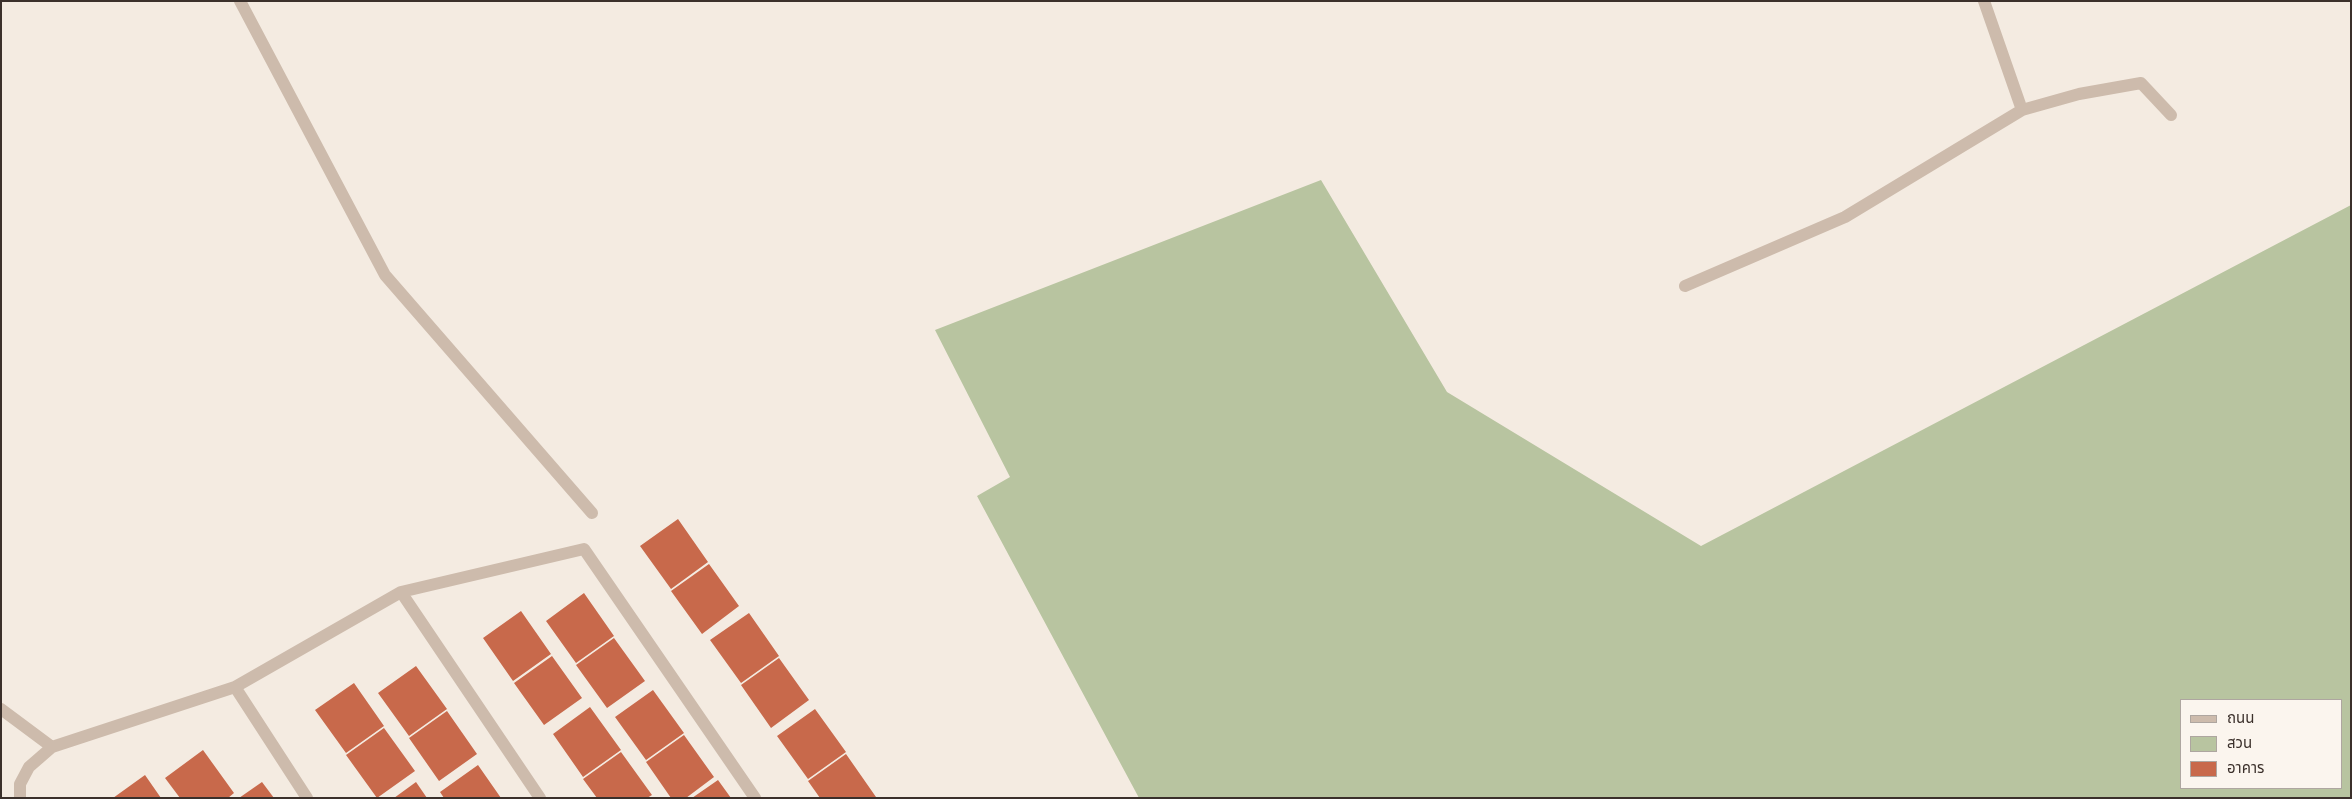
<!DOCTYPE html>
<meta charset="utf-8">
<style>
body{margin:0}
#map{position:relative;width:2352px;height:799px;overflow:hidden;background:#f4ebe1;font-family:"Open Sans","Noto Sans Thai",sans-serif}
canvas{display:block}
.frame{position:absolute;inset:0;border:2px solid #3b302b;pointer-events:none}
.legend{position:absolute;left:2180px;top:699px;width:162px;height:90px;box-sizing:border-box;background:#fbf5ee;border:1px solid #aea6a0;margin:0;padding:6px 9px;list-style:none;font-size:15px;color:#3b302b}
.legend li{display:flex;align-items:center;gap:10px;height:25px}
.legend b{width:25px;border:1px solid #aea6a0}
</style>
<div id="map">
<canvas width="2352" height="799"></canvas>
<div class="frame"></div>
<ul class="legend">
<li><b style="height:6px;background:#cdbbac"></b>ถนน</li>
<li><b style="height:14px;background:#b8c4a0"></b>สวน</li>
<li><b style="height:14px;background:#c8694b"></b>อาคาร</li>
</ul>
</div>
<script>
const ctx = document.querySelector('canvas').getContext('2d');
ctx.lineJoin = 'round';
function fill(path, color) {
  ctx.fillStyle = color;
  ctx.fill(path, 'evenodd');
}
function shape(rows) {
  const path = new Path2D();
  for (const r of rows) {
    path.moveTo(r[0], r[1]);
    for (let i = 2; i < r.length; i += 2) path.lineTo(r[i], r[i + 1]);
  }
  return path;
}
function stroke(path, color, width, dash) {
  ctx.strokeStyle = color;
  ctx.lineWidth = width;
  ctx.lineCap = dash ? 'butt' : 'round';
  ctx.setLineDash(dash || []);
  ctx.stroke(path);
}
fill(shape([
 [1321,180,1447,392,1701,546,2351,205,2351,798,1139,798,977,496,1010,477,935,330],
 [2181,700,2341,700,2341,788,2181,788]
]), '#b8c4a0');
fill(shape([
 [678,519,708,562,671,589,640,546],
 [709,564,739,606,702,634,671,591],
 [584,593,614,636,576,663,546,621],
 [521,611,551,654,513,681,483,638],
 [749,613,779,656,741,683,710,640],
 [614,638,645,681,607,708,576,665],
 [552,656,582,698,544,725,514,683],
 [779,658,809,700,771,728,741,685],
 [416,666,447,709,409,736,378,693],
 [354,683,384,726,346,753,315,710],
 [653,690,684,733,646,760,615,717],
 [590,707,621,750,583,777,553,734],
 [815,709,846,752,808,779,777,736],
 [447,711,477,754,439,781,409,738],
 [384,728,415,771,377,798,346,755],
 [684,735,714,777,686,798,671,798,646,762],
 [203,750,234,793,228,798,180,798,165,778],
 [621,752,652,795,647,798,597,798,583,779],
 [846,754,876,797,875,798,820,798,808,781],
 [478,765,501,798,444,798,440,792],
 [145,775,161,798,113,798],
 [718,780,731,798,692,798],
 [262,782,274,798,239,798],
 [416,782,427,798,394,798]
]), '#c8694b');
stroke(shape([
 [2022,110,2079,94,2141,83,2171,115],
 [1685,286,1845,217,2022,110,1984,1]
]), '#cdbbac', 12);
stroke(shape([
 [240,1,385,275,592,513],
 [401,592,584,549,755,798],
 [235,687,401,592,540,798],
 [1,709,52,747],
 [20,798,20,784,29,767,52,747,235,687,307,798]
]), '#cdbbac', 12);
</script>
